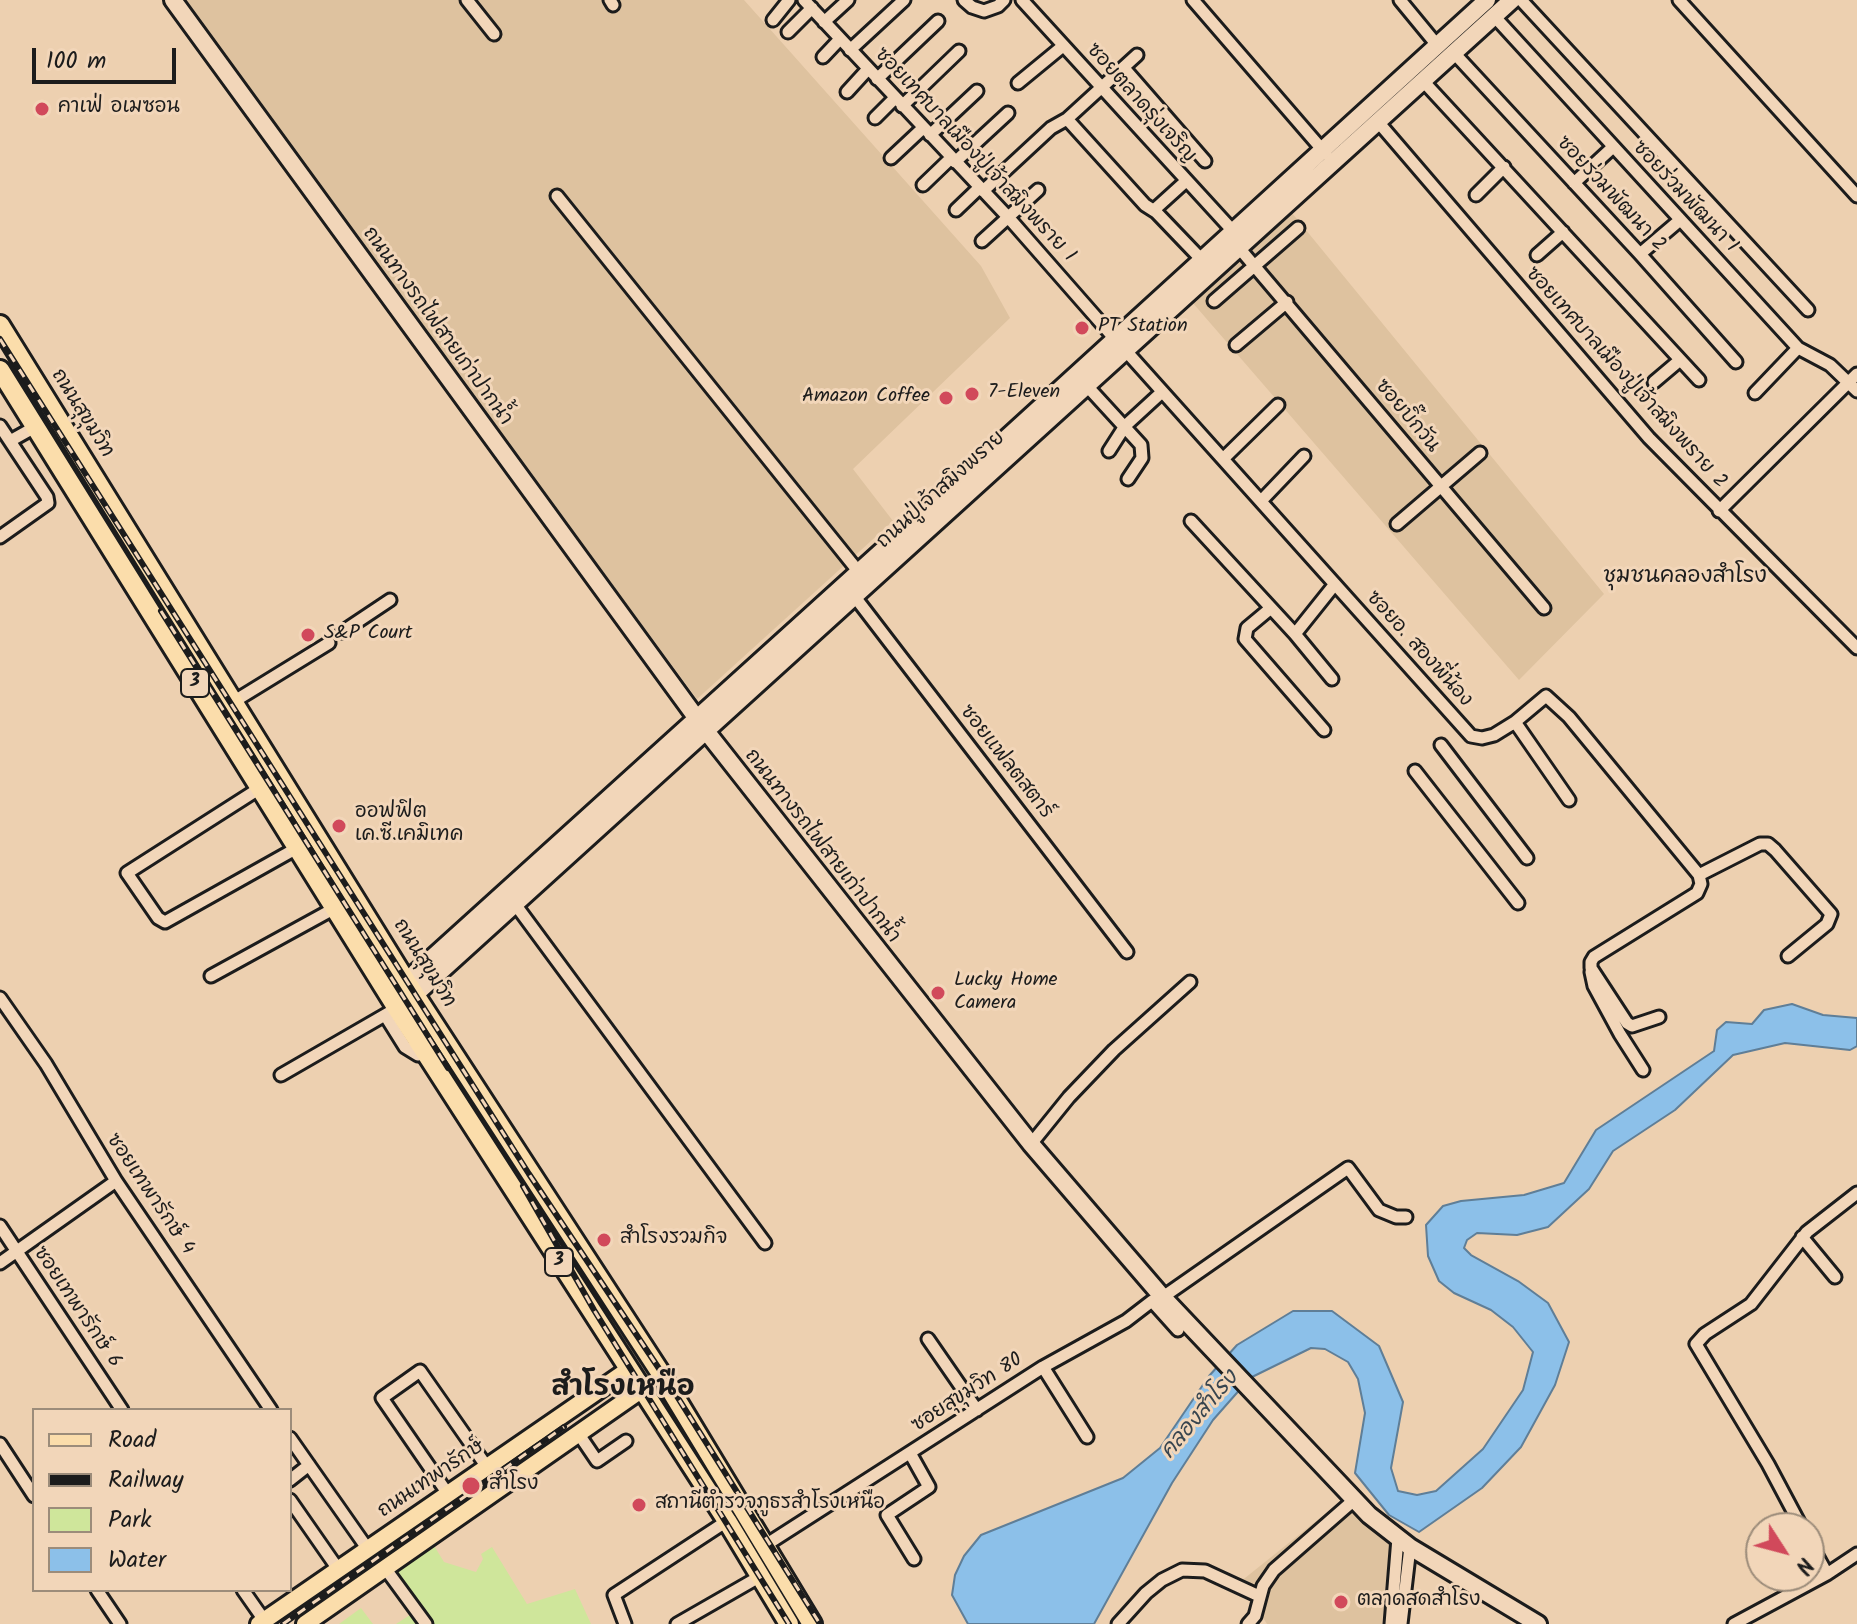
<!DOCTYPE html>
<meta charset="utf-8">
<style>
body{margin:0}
#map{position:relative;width:1857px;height:1624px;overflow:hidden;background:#edd0b0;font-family:Kalam,sans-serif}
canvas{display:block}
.legend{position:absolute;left:32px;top:1408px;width:260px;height:184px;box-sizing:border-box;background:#f2d6b9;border:2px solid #9c8c7a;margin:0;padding:10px 14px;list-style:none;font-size:24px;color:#1c1c1c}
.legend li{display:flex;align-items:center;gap:16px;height:40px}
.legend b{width:40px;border:2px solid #9c8c7a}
.north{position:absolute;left:1745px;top:1512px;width:80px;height:80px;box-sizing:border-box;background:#f2d6b9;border:2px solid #9c8c7a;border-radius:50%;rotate:126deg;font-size:22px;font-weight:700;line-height:32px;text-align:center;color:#1c1c1c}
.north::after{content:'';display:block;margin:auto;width:28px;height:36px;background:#d1495b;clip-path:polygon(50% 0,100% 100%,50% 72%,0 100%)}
.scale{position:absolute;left:32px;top:48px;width:144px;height:36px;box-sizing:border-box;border:4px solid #1c1c1c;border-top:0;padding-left:10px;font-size:24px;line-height:28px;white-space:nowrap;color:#1c1c1c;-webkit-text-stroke:6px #f2d6b9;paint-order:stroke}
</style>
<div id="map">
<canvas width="1857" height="1624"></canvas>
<ul class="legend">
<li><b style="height:10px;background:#fbddab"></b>Road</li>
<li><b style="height:10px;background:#1c1c1c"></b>Railway</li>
<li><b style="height:22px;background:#cfe69b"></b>Park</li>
<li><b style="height:22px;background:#8cc0e9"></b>Water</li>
</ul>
<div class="north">N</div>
<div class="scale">100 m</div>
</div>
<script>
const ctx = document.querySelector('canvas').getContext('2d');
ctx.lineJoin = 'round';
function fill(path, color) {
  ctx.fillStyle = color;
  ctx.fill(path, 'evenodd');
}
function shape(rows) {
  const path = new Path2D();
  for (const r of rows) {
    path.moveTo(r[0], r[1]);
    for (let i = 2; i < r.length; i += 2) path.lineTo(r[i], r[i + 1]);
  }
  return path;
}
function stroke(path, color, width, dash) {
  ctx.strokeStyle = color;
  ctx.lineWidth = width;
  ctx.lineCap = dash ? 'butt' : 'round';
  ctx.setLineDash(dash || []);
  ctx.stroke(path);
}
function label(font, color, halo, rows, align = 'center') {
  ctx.font = font + ' Kalam,"Playpen Sans Thai",sans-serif';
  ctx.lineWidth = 6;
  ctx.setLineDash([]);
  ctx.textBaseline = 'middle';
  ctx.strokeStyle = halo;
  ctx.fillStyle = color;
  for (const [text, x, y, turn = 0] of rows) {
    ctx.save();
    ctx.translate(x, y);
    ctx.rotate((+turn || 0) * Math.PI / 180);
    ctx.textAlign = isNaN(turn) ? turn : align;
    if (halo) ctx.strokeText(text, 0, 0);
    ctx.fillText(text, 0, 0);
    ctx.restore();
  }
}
fill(shape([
 [180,0,744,0,981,266,1010,318,853,469,893,521,697,699],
 [1292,213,1604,594,1519,680,1192,302],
 [1340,1502,1390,1542,1382,1624,1267,1624,1240,1582]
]), '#dec29f');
fill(shape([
 [433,1544,444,1562,476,1572,483,1559,481,1554,492,1547,527,1604,575,1589,591,1624,396,1624,413,1613,387,1578],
 [361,1608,373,1624,339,1624]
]), '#cfe69b');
const water = shape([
 [1792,1004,1823,1015,1857,1018,1857,1046,1850,1050,1785,1043,1733,1055,1675,1110,1613,1151,1589,1189,1548,1227,1517,1235,1477,1233,1467,1240,1464,1248,1471,1255,1518,1281,1548,1303,1569,1342,1555,1385,1521,1447,1482,1488,1419,1532,1389,1515,1355,1473,1365,1413,1358,1379,1348,1362,1325,1349,1311,1348,1250,1378,1213,1420,1172,1483,1094,1624,968,1624,952,1595,955,1575,964,1556,981,1535,1123,1478,1160,1448,1209,1376,1237,1345,1293,1311,1332,1311,1379,1346,1403,1402,1391,1468,1398,1491,1417,1495,1436,1491,1483,1449,1523,1390,1533,1352,1513,1327,1491,1310,1454,1293,1439,1281,1428,1256,1426,1225,1443,1206,1461,1201,1524,1195,1564,1183,1596,1130,1714,1051,1717,1030,1726,1022,1752,1024,1764,1010,1792,1004]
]);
fill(water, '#8cc0e9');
stroke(water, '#5f7e97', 2);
const minor = shape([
 [467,0,494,34],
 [610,0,613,5],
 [804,0,1008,217,1115,339],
 [964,0,972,7,984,11,998,6,1004,0],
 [1022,0,1233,231],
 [1193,0,1326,154],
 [1400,0,1437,45],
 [1521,0,1808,310],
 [1679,0,1857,196],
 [1494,16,1798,348,1830,365,1857,391],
 [773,20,789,0],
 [824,22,848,0],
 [788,32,812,8],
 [850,50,904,0],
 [1455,54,1640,254,1736,362],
 [823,57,840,39],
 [1124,68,1205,161],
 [877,79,938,21],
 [1424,82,1699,380],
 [1018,83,1063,46],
 [847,92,868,69],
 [902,106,959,51],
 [875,118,895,98],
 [1067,119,1145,205,1156,212,1201,259],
 [1379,123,1649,438,1857,648],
 [930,135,977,91],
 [891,158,923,128],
 [955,162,1008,113],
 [1574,183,1613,147],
 [923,185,951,158],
 [983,191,1051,128,1067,119,1137,55],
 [1476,195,1504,167],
 [557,196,858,571],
 [956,210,980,187],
 [1154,210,1186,181],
 [982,241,1038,190],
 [1240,249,1544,608],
 [1640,254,1680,220],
 [1537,255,1563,232],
 [1214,301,1298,228],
 [1236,345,1287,302],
 [1126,351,1471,736,1482,738,1494,735,1515,722,1546,696,1569,717,1699,875,1760,844,1768,844,1775,850,1831,914,1827,924,1788,956],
 [1654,382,1680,360],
 [1087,386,1141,445,1142,458,1128,479],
 [1755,393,1798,348],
 [0,426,47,497,48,503,0,537],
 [10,441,35,427],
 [1109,451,1125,426,1162,392],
 [1223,459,1278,405],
 [1261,501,1304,456],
 [1719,511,1857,374],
 [1191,521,1295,634],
 [1397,524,1480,453],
 [855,597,1127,952],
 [1271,608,1247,628,1245,639,1324,730],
 [342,632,390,600],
 [1332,679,1295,634,1335,584],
 [233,702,329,643],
 [1515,722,1569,800],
 [1441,745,1527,858],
 [1415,771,1518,903],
 [260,788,127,873,158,918,165,922,297,848],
 [515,904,765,1243],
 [1591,972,1594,986,1620,1034,1643,1070],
 [211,976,335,908],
 [0,998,46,1064,116,1181,271,1410],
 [385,1015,405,1047,418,1055,426,1053],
 [1659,1017,1632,1026,1627,1023,1591,968,1591,962,1594,957,1697,893,1701,884,1699,875],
 [281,1075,397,1008],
 [1031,1144,1069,1097,1114,1050,1190,982],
 [0,1226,122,1410],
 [1802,1237,1835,1277],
 [0,1263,116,1181],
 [1163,1297,1348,1168,1379,1210,1396,1217,1406,1217],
 [928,1339,977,1410],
 [1043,1367,1087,1437],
 [578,1433,597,1461,626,1441],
 [290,1438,367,1548],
 [0,1444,34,1496],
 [910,1453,929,1487,887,1515,914,1559],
 [290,1480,309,1465],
 [448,1494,382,1398,420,1371,487,1467],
 [290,1500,338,1569],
 [1802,1528,1768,1464,1696,1344,1705,1334,1751,1304,1807,1232,1857,1193],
 [772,1541,1043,1367,1126,1321,1152,1301,1178,1330],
 [1809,1541,1827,1574],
 [385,1568,426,1624],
 [97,1590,120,1624],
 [243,1590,264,1620],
 [625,1624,614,1595,727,1521],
 [677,1624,752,1581],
 [1118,1624,1146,1593,1162,1580,1182,1570,1205,1571,1259,1596],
 [1248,1624,1255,1616,1263,1586,1274,1570,1354,1500],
 [1391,1624,1398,1538],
 [1401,1624,1410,1547],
 [1734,1624,1827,1574,1857,1554]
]);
const secondary = shape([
 [173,0,706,731,1031,1144,1159,1293,1369,1515,1410,1547,1538,1624],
 [390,996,988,455,1487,0],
 [398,1010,1512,0]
]);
const primary = shape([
 [259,1624,628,1370],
 [305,1624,641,1390]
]);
const trunk = shape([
 [0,325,406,981,658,1369,812,1624],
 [0,370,398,1010,727,1521,789,1624]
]);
stroke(minor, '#1c1c1c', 17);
stroke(secondary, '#1c1c1c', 22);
stroke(primary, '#1c1c1c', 22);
stroke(trunk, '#1c1c1c', 24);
stroke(minor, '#f2d6b9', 11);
stroke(secondary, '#f2d6b9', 16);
stroke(primary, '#fbddab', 16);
stroke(trunk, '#fbddab', 18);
const rail = shape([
 [0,339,529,1174,668,1382,820,1624],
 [161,611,448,1068],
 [523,1186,594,1310,789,1624],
 [283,1624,564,1427]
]);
stroke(rail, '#1c1c1c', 6);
stroke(rail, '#f2d6b9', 3, [9]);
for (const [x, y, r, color] of [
 [42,109,8,"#d1495b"],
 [1082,328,8,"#d1495b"],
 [972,394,8,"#d1495b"],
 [946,398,8,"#d1495b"],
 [308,635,8,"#d1495b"],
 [339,826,8,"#d1495b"],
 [938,993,8,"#d1495b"],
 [604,1240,8,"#d1495b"],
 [471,1486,10,"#d1495b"],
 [639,1505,8,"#d1495b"],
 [1341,1602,8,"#d1495b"]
]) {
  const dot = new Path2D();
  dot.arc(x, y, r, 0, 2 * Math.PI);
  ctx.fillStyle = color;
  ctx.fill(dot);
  stroke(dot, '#f2d6b9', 3);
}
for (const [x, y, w] of [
 [195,683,28],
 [559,1262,28]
]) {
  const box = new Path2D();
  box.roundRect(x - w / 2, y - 14, w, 28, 6);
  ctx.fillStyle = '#f2d6b9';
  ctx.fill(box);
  stroke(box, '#1c1c1c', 2);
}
label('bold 18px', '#1c1c1c', null, [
 ["3",195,683],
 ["3",559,1262]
]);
label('20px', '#1c1c1c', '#f2d6b9', [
 ["ซอยตลาดรุ่งเจริญ",1140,104,48],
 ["ซอยเทศบาลเมืองปู่เจ้าสมิงพราย 1",974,156,47],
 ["ซอยร่วมพัฒนา 2",1610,195,47],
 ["ซอยร่วมพัฒนา 1",1684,198,47],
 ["ถนนทางรถไฟสายเก่าปากน้ำ",436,327,54],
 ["ซอยเทศบาลเมืองปู่เจ้าสมิงพราย 2",1625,379,48],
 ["ถนนสุขุมวิท",81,414,58],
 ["ซอยบิ๊กวัน",1406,417,50],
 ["ถนนปู่เจ้าสมิงพราย",942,491,-42],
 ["ซอยอ. สองพี่น้อง",1418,650,48],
 ["ซอยแฟลตสตาร์",1005,763,52],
 ["ถนนทางรถไฟสายเก่าปากน้ำ",821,847,52],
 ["ถนนสุขุมวิท",423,964,58],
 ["ซอยเทพารักษ์ 4",149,1195,56],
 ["ซอยเทพารักษ์ 6",76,1308,56],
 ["ซอยสุขุมวิท 80",968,1394,-33],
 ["ถนนเทพารักษ์",432,1480,-34]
]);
label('20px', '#1c1c1c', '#f2d6b9', [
 ["คาเฟ่ อเมซอน",58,109],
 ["PT Station",1098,328],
 ["7-Eleven",988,394],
 ["Amazon Coffee",930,398,"right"],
 ["S&P Court",324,635],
 ["ออฟฟิต",355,814],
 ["เค.ซี.เคมิเทค",355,837],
 ["Lucky Home",954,982],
 ["Camera",954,1005],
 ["สำโรงรวมกิจ",620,1240],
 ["สำโรง",489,1486],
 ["สถานีตำรวจภูธรสำโรงเหนือ",655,1505],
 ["ตลาดสดสำโรง",1357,1602]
], 'left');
label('22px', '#1c1c1c', '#f2d6b9', [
 ["ชุมชนคลองสำโรง",1685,578]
]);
label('italic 22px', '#38454f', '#f2d6b9', [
 ["คลองสำโรง",1201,1416,-50]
]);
label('bold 28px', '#1c1c1c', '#f2d6b9', [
 ["สำโรงเหนือ",623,1390]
]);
</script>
